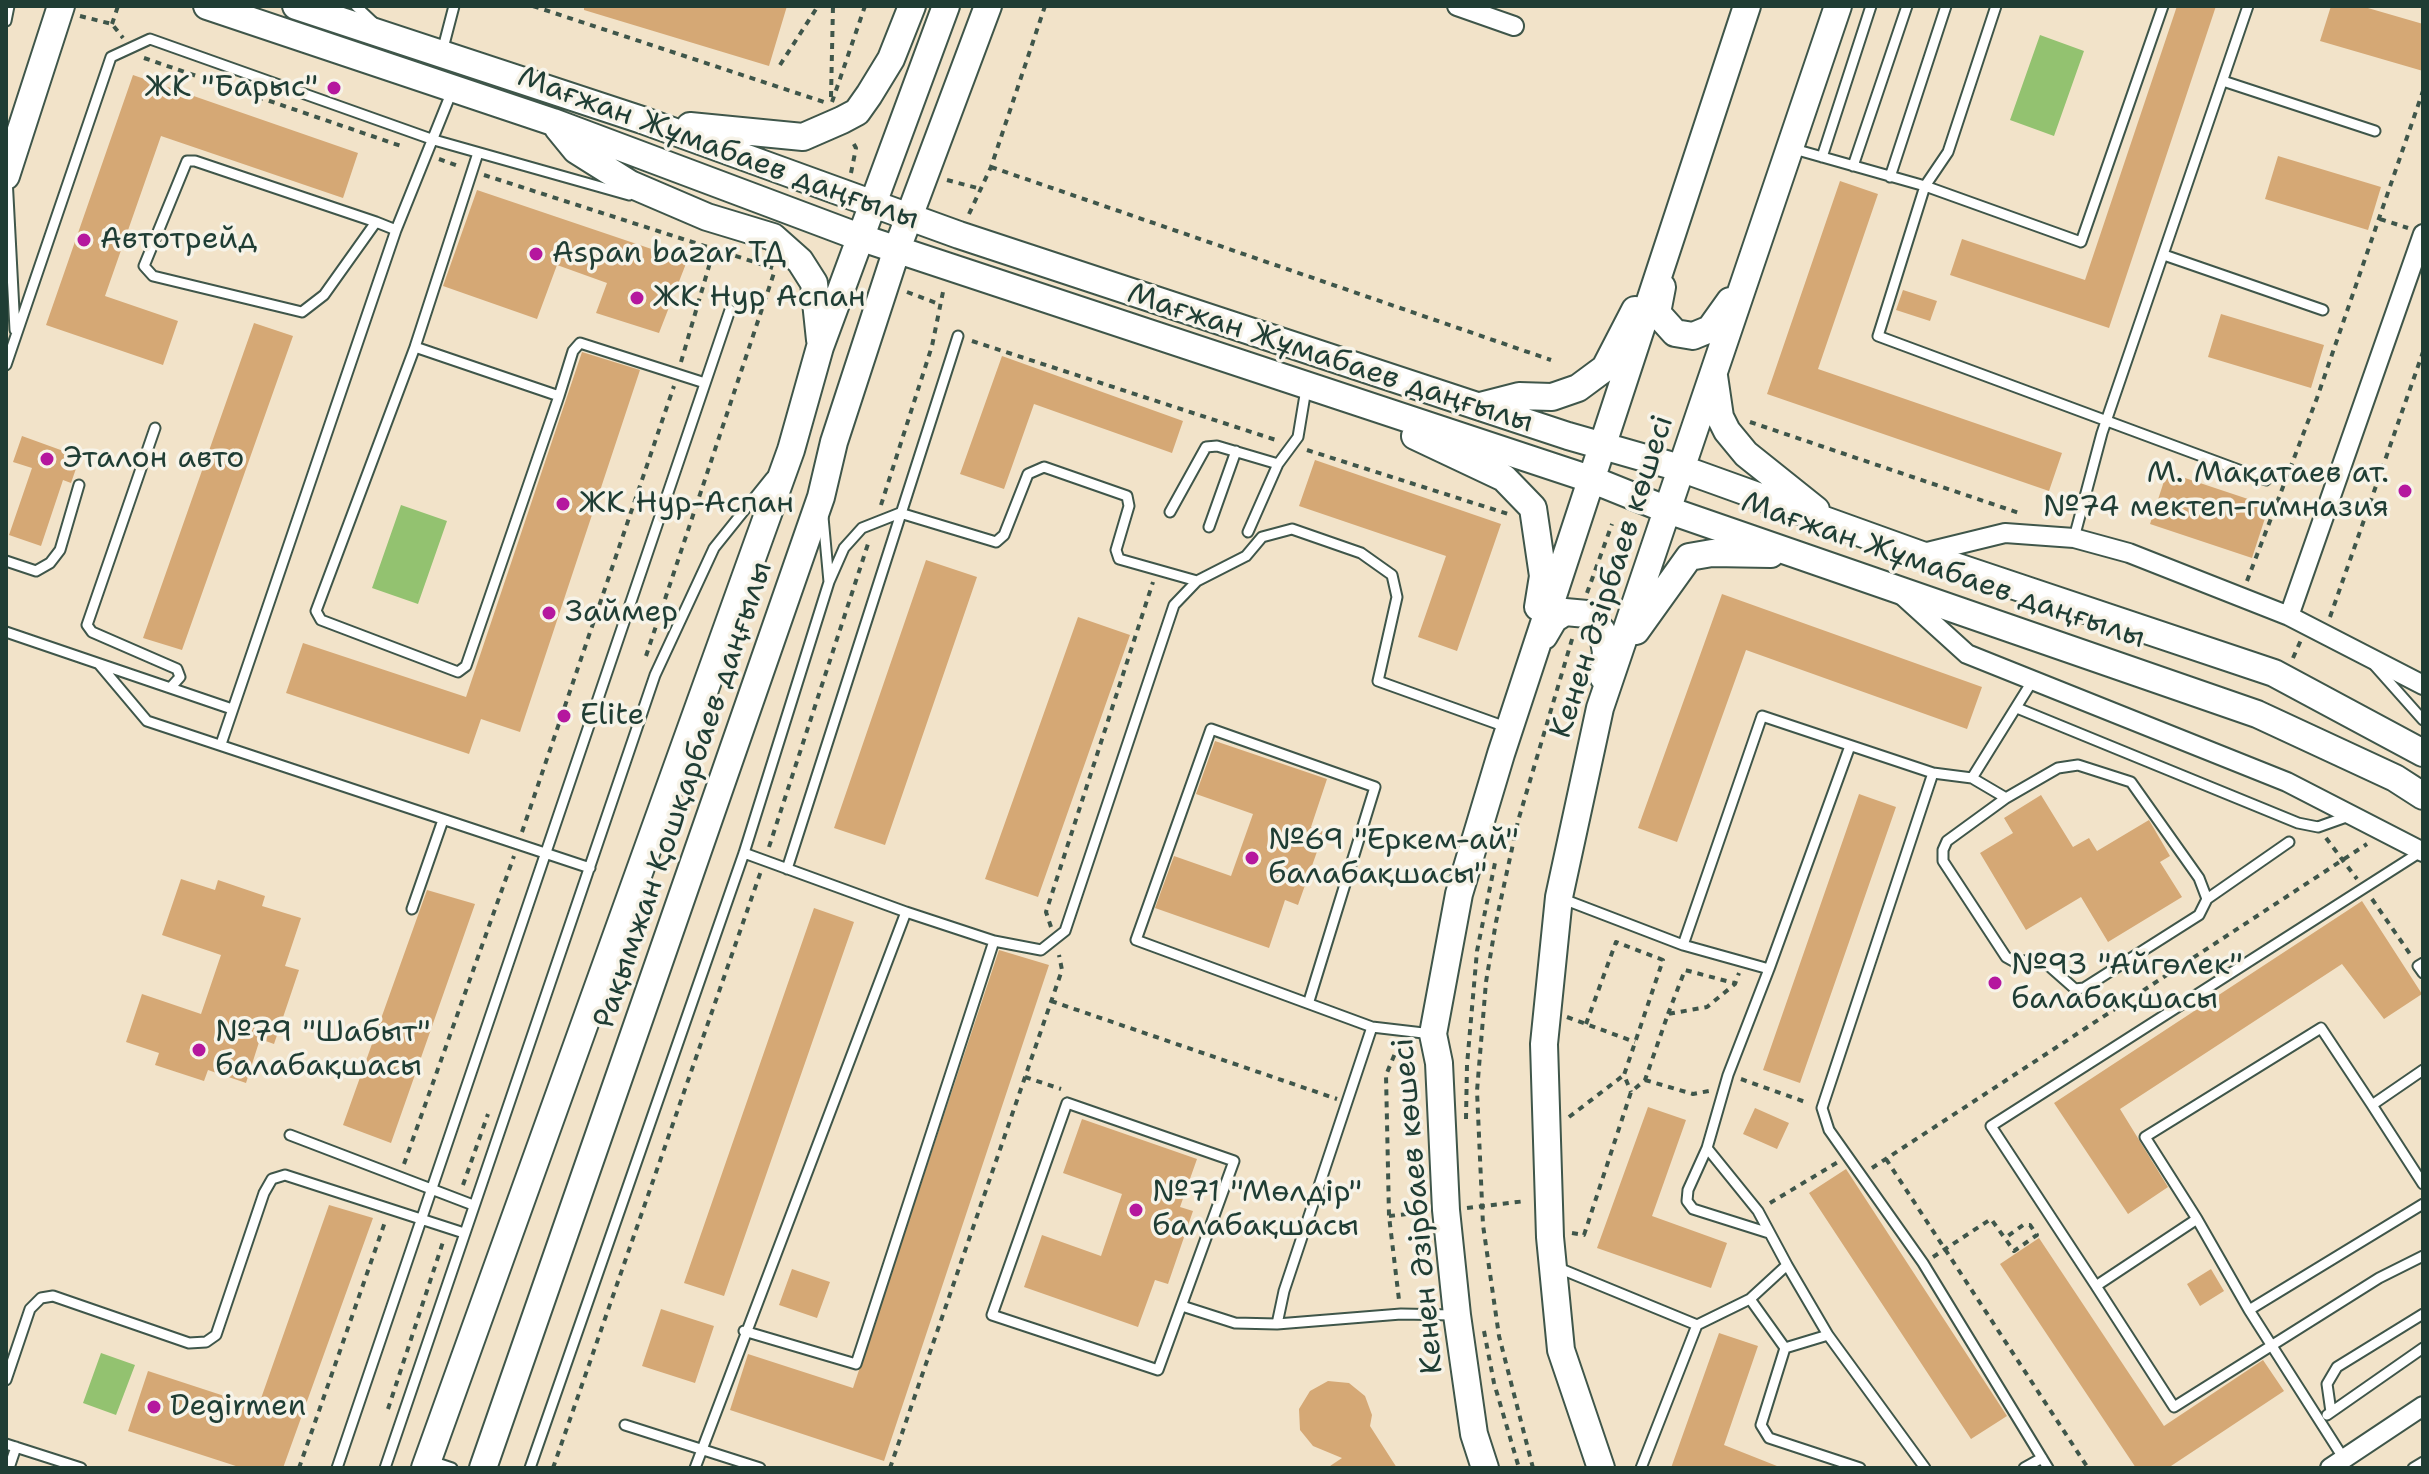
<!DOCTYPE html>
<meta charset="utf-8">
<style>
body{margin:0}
#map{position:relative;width:2429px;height:1474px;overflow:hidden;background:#f2e3c9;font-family:"Shantell Sans",sans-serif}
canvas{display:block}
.frame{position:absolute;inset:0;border:8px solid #1f3d34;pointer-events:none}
</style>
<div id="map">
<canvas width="2429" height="1474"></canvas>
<div class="frame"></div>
</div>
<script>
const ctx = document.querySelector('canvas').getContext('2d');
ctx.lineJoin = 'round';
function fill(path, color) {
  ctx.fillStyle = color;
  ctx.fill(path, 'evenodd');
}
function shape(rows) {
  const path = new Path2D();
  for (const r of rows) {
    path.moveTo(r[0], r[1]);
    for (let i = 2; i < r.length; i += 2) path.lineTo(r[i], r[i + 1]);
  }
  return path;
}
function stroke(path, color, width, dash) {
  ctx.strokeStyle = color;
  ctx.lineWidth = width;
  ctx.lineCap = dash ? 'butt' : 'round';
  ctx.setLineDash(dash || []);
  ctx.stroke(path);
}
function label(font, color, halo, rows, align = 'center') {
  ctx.font = font + ' "Shantell Sans",sans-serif';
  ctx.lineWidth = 7;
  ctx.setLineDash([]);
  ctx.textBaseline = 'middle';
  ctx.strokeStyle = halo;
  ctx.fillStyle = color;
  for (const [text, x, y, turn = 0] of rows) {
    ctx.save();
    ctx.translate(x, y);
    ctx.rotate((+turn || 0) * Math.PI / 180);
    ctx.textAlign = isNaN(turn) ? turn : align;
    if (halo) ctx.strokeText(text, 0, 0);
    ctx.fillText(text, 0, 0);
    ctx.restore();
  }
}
fill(shape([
 [2040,35,2084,51,2054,136,2010,120],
 [401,505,447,521,418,604,372,588],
 [101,1353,135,1365,116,1415,83,1403]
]), '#93c270');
fill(shape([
 [584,6,787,6,769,66,584,10],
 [2177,6,2216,6,2109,328,1950,275,1962,239,2085,280],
 [2331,6,2361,6,2423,24,2423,71,2320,41],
 [133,75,358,153,343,198,161,136,105,296,178,321,163,365,46,325],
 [2278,156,2381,187,2368,230,2265,199],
 [1840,181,1878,194,1818,369,2062,453,2049,491,1767,394],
 [477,190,687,261,659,333,596,313,607,283,557,265,537,319,443,286],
 [1903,290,1937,301,1930,321,1896,310],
 [2221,314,2324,345,2311,388,2208,357],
 [254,323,293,336,182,650,143,638],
 [582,352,640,370,520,732,481,719,469,754,286,693,303,643,466,697],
 [1002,356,1183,421,1172,453,1034,404,1004,489,960,474],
 [22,436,80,457,71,483,63,480,41,546,9,535,32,468,13,462],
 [1315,460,1501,524,1457,651,1418,637,1446,556,1299,506],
 [2167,472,2269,506,2252,558,2150,524],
 [926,560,977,577,885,845,834,828],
 [1722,594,1982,687,1967,729,1746,650,1677,842,1638,828],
 [1078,617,1130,635,1038,897,985,879],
 [1215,741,1327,779,1311,827,1324,832,1298,905,1285,900,1269,948,1155,908,1174,856,1231,876,1253,814,1196,794],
 [1859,794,1896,807,1800,1083,1763,1070],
 [2041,795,2073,847,2089,838,2097,851,2149,820,2170,856,2160,862,2182,897,2108,942,2081,897,2026,930,1980,853,2013,833,2004,818],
 [181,879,215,890,218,880,265,896,262,906,301,918,285,966,299,970,274,1044,260,1039,246,1083,208,1070,204,1081,155,1065,159,1053,126,1042,142,994,201,1014,221,955,162,935],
 [427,890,475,904,391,1143,343,1125],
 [2362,901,2422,994,2384,1019,2342,964,2120,1109,2168,1187,2128,1214,2054,1103],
 [814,908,854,922,724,1296,684,1283],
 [999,950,1049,965,884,1461,730,1410,748,1354,853,1388],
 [1648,1107,1686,1120,1652,1216,1727,1243,1711,1288,1597,1248],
 [1755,1108,1789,1123,1777,1149,1743,1134],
 [1082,1119,1197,1159,1180,1207,1193,1211,1168,1284,1155,1280,1138,1327,1024,1287,1042,1235,1101,1256,1122,1194,1063,1173],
 [1846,1169,2007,1416,1971,1439,1809,1193],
 [329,1205,373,1218,283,1468,242,1468,128,1431,148,1371,258,1407],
 [2039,1238,2164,1426,2263,1360,2284,1391,2168,1468,2136,1468,2000,1264],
 [792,1269,830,1282,817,1318,779,1305],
 [2211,1269,2224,1291,2200,1306,2187,1284],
 [661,1309,714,1326,695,1383,642,1366],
 [1719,1333,1758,1346,1724,1445,1782,1468,1671,1468],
 [1328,1381,1349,1383,1365,1396,1372,1415,1370,1426,1397,1468,1327,1468,1342,1458,1313,1446,1300,1430,1299,1409,1310,1391]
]), '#d5a875');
const lane = shape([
 [356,6,373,22],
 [2163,6,2081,242,1925,186,1878,336,2266,480],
 [6,21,9,6],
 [442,52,454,6],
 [2223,81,2375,131],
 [1794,149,1925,186,1948,152,1996,6],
 [1822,157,1871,6],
 [1853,166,1907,6],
 [7,177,15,330],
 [1890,177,1946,6],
 [376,222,324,295,302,312,153,276,144,266,187,161,195,161,376,222,396,230],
 [2164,255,2323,310],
 [415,347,559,396,466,666,458,672,321,620,316,611,415,347,478,153],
 [6,365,111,57,150,39,434,140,629,195],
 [559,396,573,351,580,343,705,383],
 [155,428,87,625,92,632,177,669,180,677,171,687],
 [1170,512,1206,447,1217,446,1278,464],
 [1209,527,1236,451],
 [1248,532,1278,464,1298,437,1306,389],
 [2074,538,2102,433,2248,6],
 [6,561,36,571,50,563,60,550,79,485],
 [829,582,844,548,862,528,900,513,996,542,1004,535,1028,474,1044,467,1127,496,1129,506,1116,550,1119,559,1197,581],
 [6,632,232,709],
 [99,664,147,721,590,868],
 [2375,666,2423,720],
 [2033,680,1972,778,1933,773,1822,1108,1829,1130,1923,1263,2048,1468],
 [2017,708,2298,823,2318,827,2349,816],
 [221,744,396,230,452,91],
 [1850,746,1769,969,1683,945,1762,716,1933,773],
 [2078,765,2131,782,2199,878,2207,899,2199,915,2084,988,2075,989,2041,959,2015,962,2006,957,1943,861,1943,850,1947,841,2006,798,2058,768,2078,765],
 [1972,778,2006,798],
 [2422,851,1991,1126,2096,1286,2197,1219,2145,1137,2321,1028,2372,1105,2423,1070],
 [787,869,958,336],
 [1563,899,1683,945],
 [2207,899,2289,842],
 [412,909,443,820],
 [994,941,1041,950,1065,931,1174,605,1197,581,1246,556,1262,537,1292,529,1361,553,1392,575,1397,597,1378,681,1506,727],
 [2423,963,2418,966,2423,973],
 [1769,969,1728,1075,1707,1148,1758,1211,1787,1265],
 [1309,1001,1375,787,1211,729,1136,940,1372,1027,1432,1034],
 [1067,1103,1234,1161,1158,1370,992,1315,1067,1103],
 [2372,1105,2423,1184],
 [290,1135,473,1205],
 [1707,1148,1688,1190,1687,1201,1693,1209,1769,1233],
 [2197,1219,2249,1310],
 [1556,1267,1697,1325],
 [2096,1286,2174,1407,2379,1278,2423,1256],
 [1750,1299,1785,1348,1828,1335],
 [1182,1306,1235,1323,1277,1324,1284,1291,1372,1027],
 [1277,1324,1401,1314,1453,1315],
 [744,1331,856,1364,994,941,906,912],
 [1785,1348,1761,1425,1769,1438,1860,1468],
 [6,1380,30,1309,41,1298,53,1296,189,1343,206,1342,216,1335,264,1193,272,1179,285,1175,464,1233],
 [2331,1412,2327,1384,2337,1367,2423,1314],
 [2327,1415,2423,1348],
 [625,1425,760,1468],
 [6,1444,81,1468],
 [2344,1459,2249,1310,2423,1204],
 [431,1461,452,1468],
 [9,1468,16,1447],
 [337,1468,730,310],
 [385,1468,655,675,714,548,771,477],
 [530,1468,744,853,829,582,823,517],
 [695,1468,906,912,744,853],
 [1641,1468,1697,1325,1750,1299,1787,1265,1828,1335,1925,1468],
 [2024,1468,2042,1458],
 [2413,1468,2423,1462]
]);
const street = shape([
 [1457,6,1514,26],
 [1919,554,2005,533,2074,538,2129,553,2289,616,2423,685],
 [1903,596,1967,654,2287,782,2423,852],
 [2289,616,2423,234],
 [2330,1468,2423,1406]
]);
const secondary = shape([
 [207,6,553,122,862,238,1593,480,1665,509,2257,714,2395,778,2423,796],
 [296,6,642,120,959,235,1568,436,1680,468,1919,554,2274,673,2423,753],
 [690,126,803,137,842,120,857,112,869,95,891,59,912,6],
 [558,128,576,150,630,184,707,217,773,237,800,261,814,283,820,340],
 [6,176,61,6],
 [1662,287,1657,313,1675,333,1693,336,1710,329,1730,301],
 [1714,376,1720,417,1727,431,1746,454,1816,510],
 [1480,406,1519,396,1552,397,1578,388,1605,368,1635,310],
 [1415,436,1504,478,1533,508,1543,576,1538,607],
 [1636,631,1689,557,1712,553,1771,554],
 [1544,636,1554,619,1565,612,1587,614,1602,631,1606,652,1603,677],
 [425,1468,791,450,820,347,946,6],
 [483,1468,821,497,834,442,897,249,988,6],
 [1485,1468,1474,1434,1457,1315,1446,1210,1439,1063,1433,1034,1459,894,1501,754,1747,6],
 [1601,1468,1561,1350,1550,1237,1544,1044,1559,897,1600,708,1838,6]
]);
stroke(lane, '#3f564a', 13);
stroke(street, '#3f564a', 22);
stroke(secondary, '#3f564a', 30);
stroke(shape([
 [533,6,827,103],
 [80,16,112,24,123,38],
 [112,24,118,6],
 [144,58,401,146],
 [780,65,818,6],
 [831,97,833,6],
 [832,102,865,6],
 [439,159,461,167],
 [991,167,1551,360],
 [851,173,856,148,851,139],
 [484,175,773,268],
 [947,180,981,189],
 [969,214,991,167,1045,6],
 [2380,219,2408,228],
 [907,292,939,304],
 [972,341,1279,441],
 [681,362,714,249],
 [1750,422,2022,514],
 [1307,450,1508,514],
 [881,505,932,346,944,287],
 [2247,581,2317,398,2423,91],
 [1587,593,1612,524],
 [2330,617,2423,352],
 [646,656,775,270],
 [2293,658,2301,640],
 [522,832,674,386],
 [2326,838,2357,879],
 [769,847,868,544],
 [2372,899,2410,954],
 [1051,927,1046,912,1153,582],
 [1051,1001,1337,1099],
 [1668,1014,1685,970,1734,983],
 [1567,1017,1635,1042],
 [1586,1024,1616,942,1663,960,1624,1075,1631,1092],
 [1399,1044,1386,1075,1389,1216,1399,1300],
 [1025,1077,1061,1089],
 [1741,1079,1808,1103],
 [1645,1080,1693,1094,1709,1091],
 [1569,1117,1624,1075],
 [1466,1119,1467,1065,1477,951,1496,858],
 [1886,1159,2088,1468],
 [404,1164,514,856],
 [1872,1168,2367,844],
 [463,1185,488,1114],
 [1770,1203,1838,1162],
 [1467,1208,1526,1201],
 [1389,1216,1427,1212],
 [1572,1233,1584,1235,1631,1092,1645,1080,1668,1014,1707,1007,1735,984,1739,973],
 [1933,1257,1991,1219,2014,1251,2037,1235,2030,1225,2023,1225,2005,1238],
 [1484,1331,1494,1383,1519,1468],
 [388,1409,444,1239],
 [299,1468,385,1222],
 [553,1468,761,871],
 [890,1468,1062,970,1059,955],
 [1533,1468,1499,1336,1483,1225,1477,1091,1486,982,1496,922,1518,821,1573,636]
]), '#3f564a', 4, [6, 6]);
stroke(lane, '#fff', 9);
stroke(street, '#fff', 18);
stroke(secondary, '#fff', 26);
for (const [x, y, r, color] of [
 [334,88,8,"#b5179e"],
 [84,240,8,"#b5179e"],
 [536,254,8,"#b5179e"],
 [637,298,8,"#b5179e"],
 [47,459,8,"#b5179e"],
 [2405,491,8,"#b5179e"],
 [563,504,8,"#b5179e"],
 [549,613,8,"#b5179e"],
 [564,716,8,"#b5179e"],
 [1252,858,8,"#b5179e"],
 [1995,983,8,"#b5179e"],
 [199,1050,8,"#b5179e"],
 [1136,1210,8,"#b5179e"],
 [154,1407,8,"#b5179e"]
]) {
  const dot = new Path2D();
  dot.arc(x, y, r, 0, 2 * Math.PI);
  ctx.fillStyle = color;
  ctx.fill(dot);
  stroke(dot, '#f7f3e8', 3);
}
label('30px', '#1f3d34', '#f7f3e8', [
 ["ЖК \"Барыс\"",318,88,"right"],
 ["Автотрейд",100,240],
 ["Aspan bazar ТД",552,254],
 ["ЖК Нур Аспан",653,298],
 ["Эталон авто",63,459],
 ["М. Мақатаев ат.",2389,474,"right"],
 ["№74 мектеп-гимназия",2389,508,"right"],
 ["ЖК Нур-Аспан",579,504],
 ["Займер",565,613],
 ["Elite",580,716],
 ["№69 \"Еркем-ай\"",1268,841],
 ["балабақшасы\"",1268,875],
 ["№93 \"Айгөлек\"",2011,966],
 ["балабақшасы",2011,1000],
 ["№79 \"Шабыт\"",215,1033],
 ["балабақшасы",215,1067],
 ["№71 \"Мөлдір\"",1152,1193],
 ["балабақшасы",1152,1227],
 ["Degirmen",170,1407]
], 'left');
label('30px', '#1f3d34', '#f7f3e8', [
 ["Мағжан Жұмабаев даңғылы",718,149,20],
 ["Мағжан Жұмабаев даңғылы",1330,359,18],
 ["Мағжан Жұмабаев даңғылы",1943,571,19],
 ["Кенен Әзірбаев көшесі",1613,577,-72],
 ["Рақымжан Қошқарбаев даңғылы",684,795,-71],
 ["Кенен Әзірбаев көшесі",1419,1206,-95]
]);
</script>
